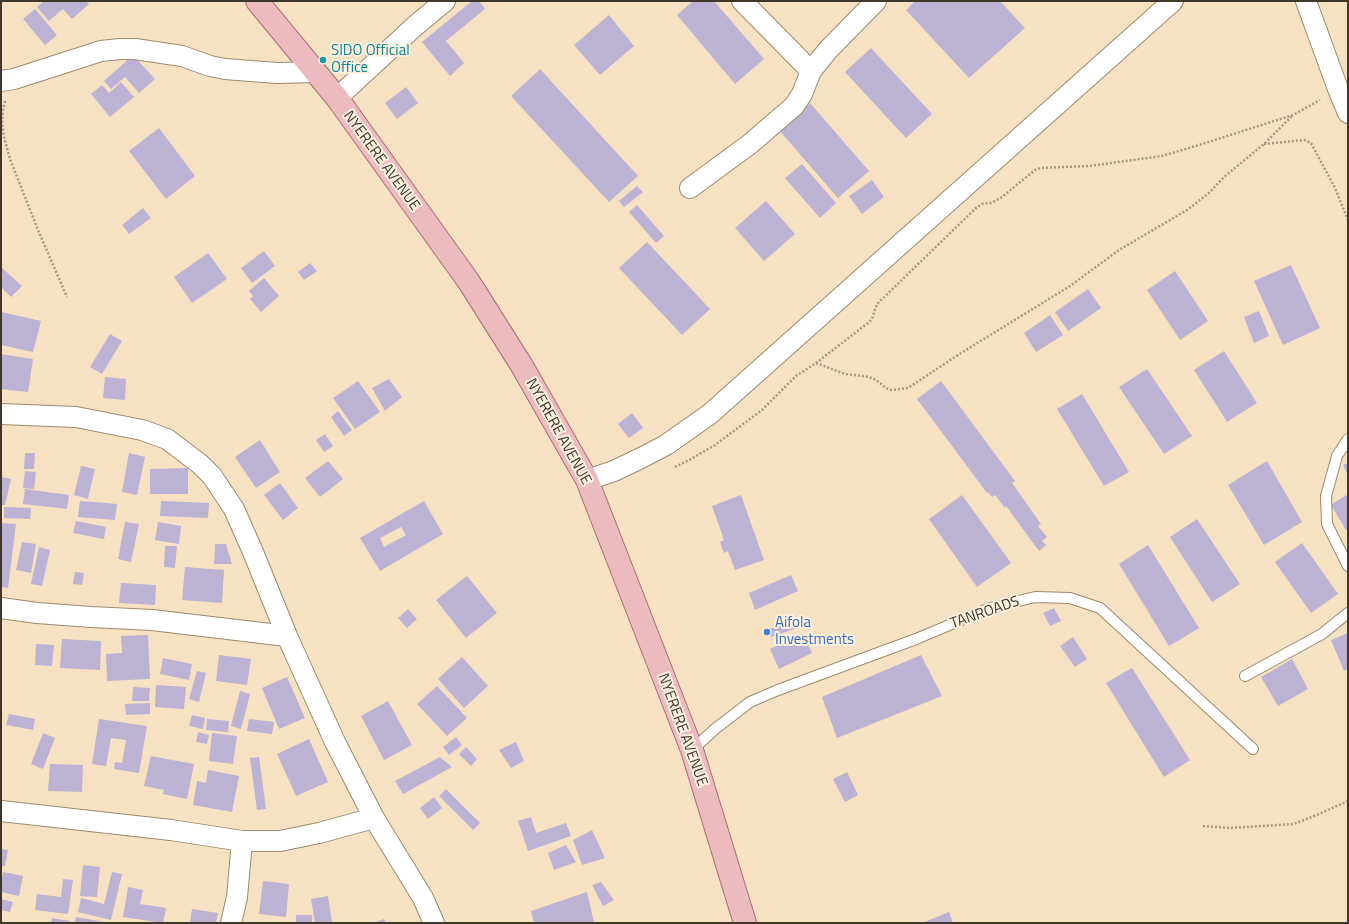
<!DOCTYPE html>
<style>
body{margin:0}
#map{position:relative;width:1349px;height:924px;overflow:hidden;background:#f6e2c3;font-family:"Titillium Web",sans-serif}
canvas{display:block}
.frame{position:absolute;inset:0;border:2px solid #3e372a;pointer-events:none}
</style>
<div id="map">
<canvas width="1349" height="924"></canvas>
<div class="frame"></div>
</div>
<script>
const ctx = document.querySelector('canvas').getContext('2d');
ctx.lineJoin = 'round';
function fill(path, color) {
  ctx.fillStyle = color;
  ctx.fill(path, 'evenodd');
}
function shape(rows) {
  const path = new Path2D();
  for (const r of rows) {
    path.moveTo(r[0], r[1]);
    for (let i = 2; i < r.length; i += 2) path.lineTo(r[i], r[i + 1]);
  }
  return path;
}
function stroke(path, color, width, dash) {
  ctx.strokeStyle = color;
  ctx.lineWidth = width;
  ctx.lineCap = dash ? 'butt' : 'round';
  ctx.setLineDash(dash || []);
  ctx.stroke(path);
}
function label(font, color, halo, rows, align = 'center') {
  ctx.font = font + ' "Titillium Web",sans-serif';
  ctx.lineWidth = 4;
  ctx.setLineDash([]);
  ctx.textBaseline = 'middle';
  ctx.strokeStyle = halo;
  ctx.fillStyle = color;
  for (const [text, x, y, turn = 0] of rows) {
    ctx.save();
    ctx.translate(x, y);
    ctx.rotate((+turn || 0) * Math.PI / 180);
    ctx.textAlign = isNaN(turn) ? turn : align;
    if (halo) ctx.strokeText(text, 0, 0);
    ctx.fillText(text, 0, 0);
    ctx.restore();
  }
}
fill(shape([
 [44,1,86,1,89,4,72,19,63,9,49,21,37,7],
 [472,1,479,1,485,9,446,41,464,63,450,76,422,42],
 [693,1,714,1,764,59,735,84,677,15],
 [915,1,1000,1,1025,28,969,78,906,10],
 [35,9,57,35,45,45,23,19],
 [609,15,634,46,600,75,574,45],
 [871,48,932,114,906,138,845,72],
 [133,55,155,79,139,93,125,77,111,89,104,81],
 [540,69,638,176,609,202,511,96],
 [121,82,134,97,110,117,91,94,102,85,109,93],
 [406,87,418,103,397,119,385,103],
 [810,103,869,171,838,198,779,130],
 [159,128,195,176,166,199,129,151],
 [802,164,836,203,820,218,785,178],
 [872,180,884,197,862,214,849,196],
 [637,186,643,192,624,207,619,201],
 [766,201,795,234,764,261,735,228],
 [637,205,664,236,656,243,629,212],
 [143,208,151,218,129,234,122,225],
 [647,242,710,309,682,335,619,268],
 [264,251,275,266,252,283,241,268],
 [208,253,227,279,192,303,174,277],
 [310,263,317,271,304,280,298,272],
 [1291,265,1320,328,1283,345,1254,281],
 [1,267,22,286,11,297,1,287],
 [1175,271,1208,321,1180,340,1147,290],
 [264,278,279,296,261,312,250,299,253,296,249,291],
 [1088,289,1101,308,1068,331,1055,312],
 [1259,311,1269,336,1254,343,1244,317],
 [1,312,41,321,33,352,1,345],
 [1050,315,1063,335,1036,352,1024,333],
 [110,334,122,341,102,374,90,367],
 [1224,351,1257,403,1227,422,1194,370],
 [1,354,33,359,28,392,1,389],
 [1147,369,1192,436,1164,454,1119,387],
 [105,377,126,379,125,400,103,398],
 [389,379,402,397,385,411,372,388],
 [358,381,380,412,355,429,333,398],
 [941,381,1015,481,1012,483,1041,524,1038,526,1047,537,1042,541,1046,545,1039,551,1006,506,1005,508,995,495,992,497,988,492,987,493,917,399],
 [1082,394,1129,472,1104,486,1057,409],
 [338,411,352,430,344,436,331,417],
 [632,413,643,428,629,438,618,424],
 [325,434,333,446,324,452,316,440],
 [260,440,280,472,256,488,235,457],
 [25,453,35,453,34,469,24,469],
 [129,453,145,457,137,495,122,492],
 [328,461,343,479,320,497,305,478],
 [1267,461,1302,522,1264,545,1228,485],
 [1348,463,1348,475,1343,465],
 [81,466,95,469,88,499,74,495],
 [188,468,188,494,150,494,150,469],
 [25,471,36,472,34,489,23,488],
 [1,477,11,479,5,505,1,505],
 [280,483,298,508,283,520,264,495],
 [25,489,69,495,67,509,23,504],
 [741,495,764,560,735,570,728,551,724,553,720,542,724,540,712,506],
 [962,495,1011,563,977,587,929,519],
 [1346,495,1348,498,1348,529,1346,530,1331,505],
 [80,501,117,504,115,520,78,517],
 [161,501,209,503,208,518,160,516],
 [424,501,443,534,380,571,360,538],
 [401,527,406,535,384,547,380,538],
 [4,507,31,508,30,519,4,518],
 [1197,519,1240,584,1212,602,1170,537],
 [76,521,106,527,104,539,73,533],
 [125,522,139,524,131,562,118,559],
 [158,522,181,526,179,544,155,540],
 [2,523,16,524,8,588,1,587],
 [22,542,36,544,31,573,16,570],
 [1302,543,1338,594,1311,613,1275,562],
 [215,544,226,544,232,564,214,564],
 [1148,545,1199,628,1169,646,1119,564],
 [165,546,177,546,175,568,164,567],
 [39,547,50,550,42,586,31,584],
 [185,567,224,570,222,603,182,600],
 [75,572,84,573,82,585,73,584],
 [791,575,798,591,755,610,749,593],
 [467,576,497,613,466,638,436,600],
 [121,583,156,585,155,605,119,603],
 [1054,608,1061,621,1050,626,1043,613],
 [408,609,417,619,407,628,398,618],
 [797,619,800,627,771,637,769,629],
 [1348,633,1348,669,1344,671,1331,640],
 [803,634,812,653,779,669,770,649],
 [148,635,150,679,107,681,106,654,122,653,121,636],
 [1073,637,1087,659,1075,667,1060,646],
 [62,639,101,641,100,670,60,668],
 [36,644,54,645,52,666,35,665],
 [219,655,251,659,247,685,216,681],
 [921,655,942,696,837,738,822,697],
 [462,657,488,686,464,708,438,679],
 [163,658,192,664,189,680,160,674],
 [1292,659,1308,689,1278,706,1261,677],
 [1132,668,1190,760,1164,777,1106,683],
 [197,671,206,673,199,702,189,699],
 [287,677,305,718,279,729,262,688],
 [156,685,186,687,184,709,155,707],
 [437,686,467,718,447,736,417,704],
 [133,687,150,688,149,701,132,701],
 [240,691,250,694,241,729,231,726],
 [388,701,412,745,384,760,361,716],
 [150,703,150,714,126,715,125,704],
 [9,714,35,719,33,730,6,725],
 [192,715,205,718,203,729,189,726],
 [99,719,147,726,139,773,114,769,115,762,122,763,126,740,111,738,106,766,92,764],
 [207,719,229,721,228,732,206,730],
 [249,719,274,722,272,734,247,731],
 [198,732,209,735,207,744,196,742],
 [43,733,55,738,43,769,31,764],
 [212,733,237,736,233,764,209,761],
 [456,737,462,745,449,755,443,747],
 [309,739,328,782,296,796,277,754],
 [516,742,524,761,511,768,499,750],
 [466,747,477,759,471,766,459,754],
 [151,756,194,764,187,799,163,794,164,790,144,786],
 [259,757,266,809,257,810,250,758],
 [440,757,452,767,403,794,395,781],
 [50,764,83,765,82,792,48,791],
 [208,770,239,776,232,812,193,805,197,781,206,783],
 [847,772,858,795,845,802,833,779],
 [446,789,480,823,473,830,439,796],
 [434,797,442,808,428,819,420,808],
 [531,817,536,833,566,823,571,836,528,851,518,821],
 [592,830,605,858,582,865,573,840],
 [566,845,576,862,554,870,548,853],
 [1,849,8,850,5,866,1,866],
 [83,865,100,867,97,897,80,896],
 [3,872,23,876,19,896,1,892,1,884],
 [112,872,122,874,111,920,78,912,81,898,104,904],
 [63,879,73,880,68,914,35,910,37,894,61,897],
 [263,881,289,884,286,917,259,914],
 [601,882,614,900,603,906,592,885],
 [128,887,143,890,140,904,166,908,163,923,123,917],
 [587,892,594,923,534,923,531,911],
 [328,896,332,923,315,923,311,899],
 [1,899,13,902,10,912,1,910],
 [192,909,218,913,216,923,190,923],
 [949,912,953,923,922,923],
 [296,915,312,915,312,923,296,923],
 [76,917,104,922,104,923,75,923],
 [52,918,70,921,69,923,51,923],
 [384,919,386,923,373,923]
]), '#bcb2d3');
const service = shape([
 [1348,439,1337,456,1326,496,1327,524,1348,566],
 [1245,676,1322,634,1348,613],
 [692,750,715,729,750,702,778,690,916,639,990,608,1035,597,1070,598,1100,608,1253,749]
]);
const minor = shape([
 [742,1,811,71],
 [1306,1,1338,89,1348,113],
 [1,81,14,79,101,51,120,49,135,49,182,56,210,66,225,69,277,73,315,72],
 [337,98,415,26,445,1],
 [690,188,750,144,794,106,802,94,811,71,828,50,876,1],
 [1,414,76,417,142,430,167,439,200,464,212,476,234,509,253,552,287,636,335,742,374,818,423,898,434,923],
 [587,480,614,471,641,458,666,445,710,414,1173,1],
 [1,608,37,613,91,617,152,620,287,636],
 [1,811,171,830,242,841,280,841,319,833,374,818],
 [231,923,237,897,242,841]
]);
const primary = shape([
 [257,1,337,98,469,282,522,366,587,480,692,750,745,923]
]);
stroke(service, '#9c8a6d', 12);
stroke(minor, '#9c8a6d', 22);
stroke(primary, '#a76f70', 24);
stroke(shape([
 [5,101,3,110,2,123,4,137,10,159,38,230,67,297],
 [1264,144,1304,140,1311,143,1335,188,1348,220],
 [816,363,845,374,869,377,876,380,886,388,891,390,908,388,961,353,1070,286,1119,250,1187,210,1209,193,1224,177,1264,144,1292,116],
 [675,467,691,459,715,445,762,410,796,376,816,363,868,323,872,319,877,304,976,208,982,204,991,203,1002,197,1035,170,1041,168,1089,166,1162,156,1199,145,1293,115,1320,100],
 [1203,826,1230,828,1294,824,1319,814,1348,801]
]), '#a69881', 2.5, [2, 2]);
stroke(service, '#fff', 10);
stroke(minor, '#fff', 20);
stroke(primary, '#ecbbc0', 22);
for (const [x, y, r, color] of [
 [323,60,4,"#0f9aa8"],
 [767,632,4,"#3f7fe0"]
]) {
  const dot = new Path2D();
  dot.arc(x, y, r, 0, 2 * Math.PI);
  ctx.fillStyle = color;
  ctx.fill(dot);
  stroke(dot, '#fcf1de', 1.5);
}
label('15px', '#0d838f', '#fcf1de', [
 ["SIDO Official",331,51],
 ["Office",331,68]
], 'left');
label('15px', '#3e372a', '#fcf1de', [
 ["NYERERE AVENUE",381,161,54],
 ["NYERERE AVENUE",558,432,61],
 ["TANROADS",985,613,-19],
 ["NYERERE AVENUE",682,730,70]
]);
label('15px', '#366cbe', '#fcf1de', [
 ["Aifola",775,623],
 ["Investments",775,640]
], 'left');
</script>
